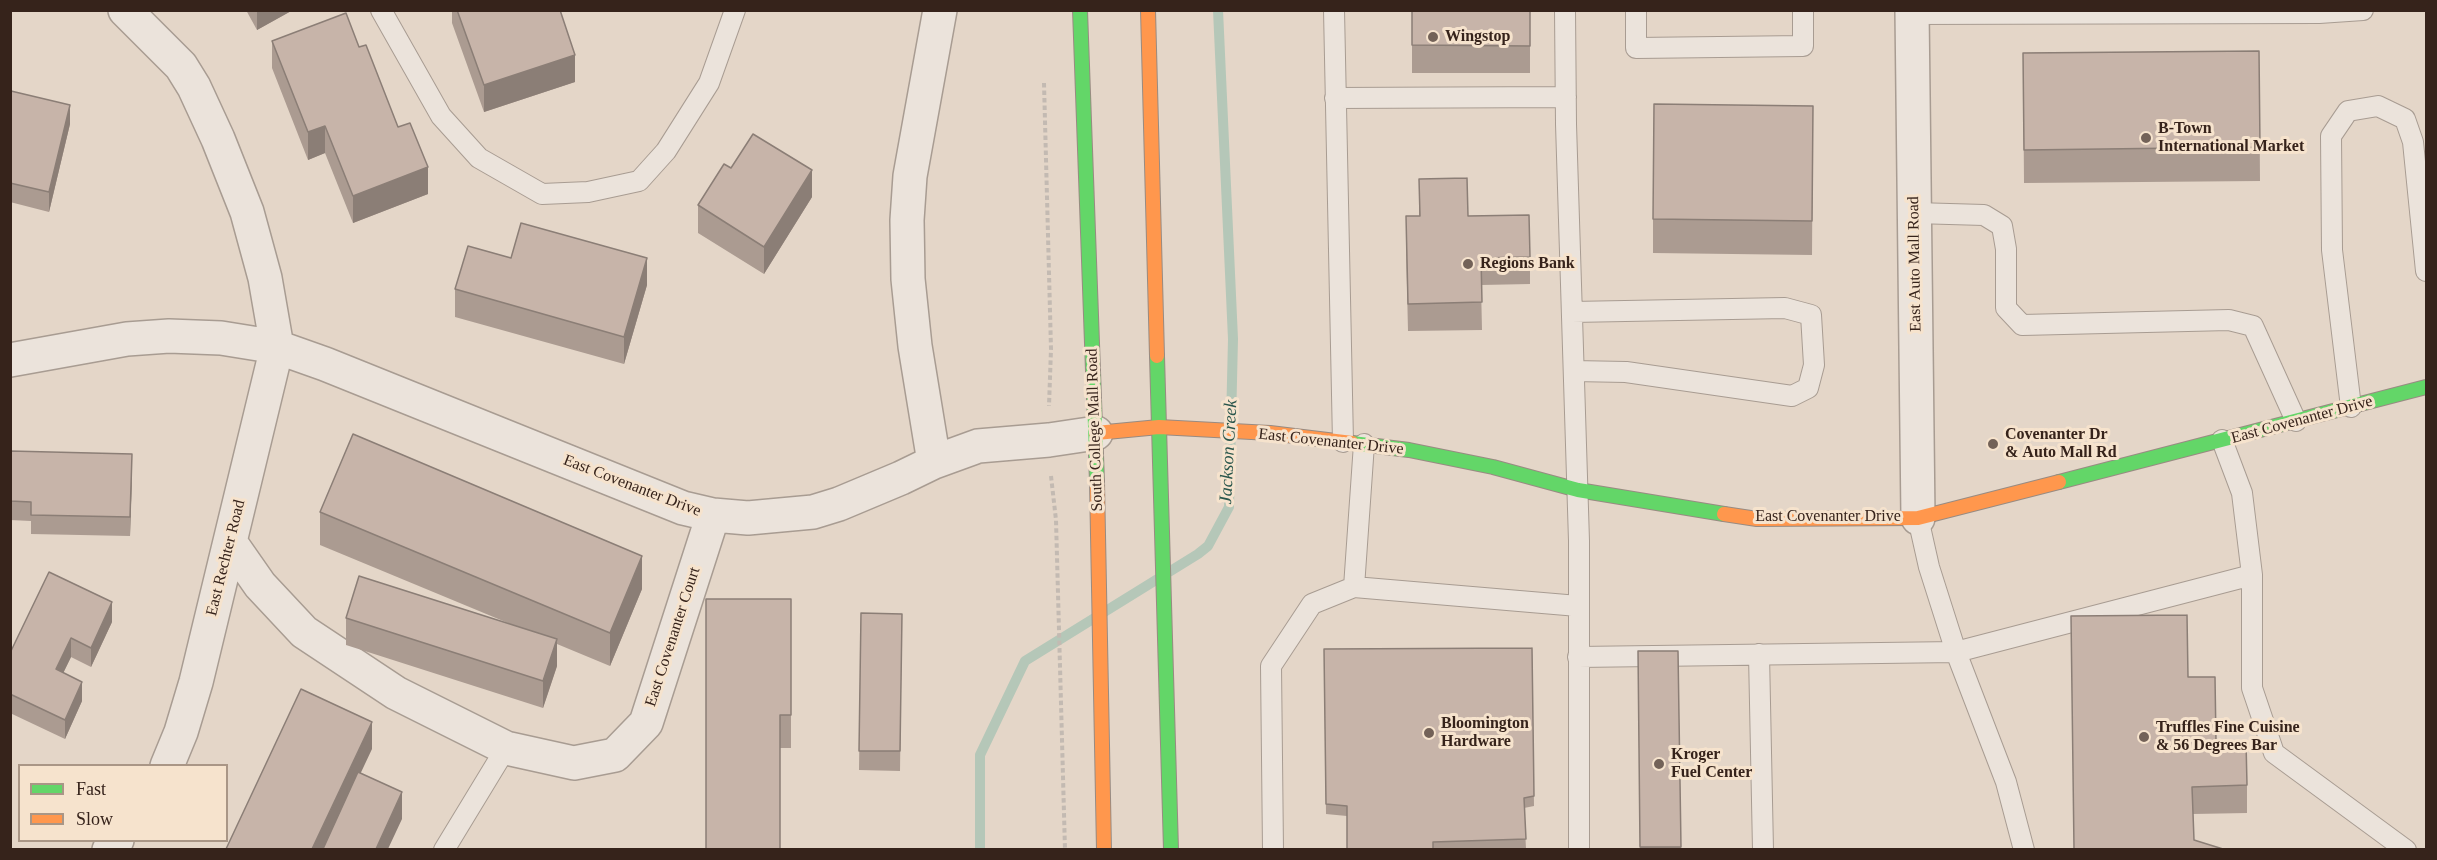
<!DOCTYPE html>
<style>
body{margin:0}
#map{position:relative;width:2437px;height:860px;overflow:hidden;background:#e4d6c8;font-family:Georgia,serif}
canvas{display:block}
.frame{position:absolute;inset:0;border:12px solid #36231b;pointer-events:none}
.legend{position:absolute;left:18px;top:764px;width:210px;height:78px;box-sizing:border-box;background:#f6e3cd;border:2px solid #a99686;margin:0;padding:8px 10px;list-style:none;font-size:18px;color:#36231b}
.legend li{display:flex;align-items:center;gap:12px;height:30px}
.legend b{width:30px;border:2px solid #a99686}
</style>
<div id="map">
<canvas width="2437" height="860"></canvas>
<div class="frame"></div>
<ul class="legend">
<li><b style="height:8px;background:#63d668"></b>Fast</li>
<li><b style="height:8px;background:#ff974d"></b>Slow</li>
</ul>
</div>
<script>
const ctx = document.querySelector('canvas').getContext('2d');
ctx.lineJoin = 'round';
function shape(rows) {
  const path = new Path2D();
  for (const r of rows) {
    path.moveTo(r[0], r[1]);
    for (let i = 2; i < r.length; i += 2) path.lineTo(r[i], r[i + 1]);
  }
  return path;
}
function stroke(path, color, width, dash) {
  ctx.strokeStyle = color;
  ctx.lineWidth = width;
  ctx.lineCap = dash ? 'butt' : 'round';
  ctx.setLineDash(dash || []);
  ctx.stroke(path);
}
function fill(path, color) {
  ctx.fillStyle = color;
  ctx.fill(path, 'evenodd');
}
function label(font, color, halo, rows, align = 'center') {
  ctx.font = font + ' Georgia,serif';
  ctx.lineWidth = 6;
  ctx.setLineDash([]);
  ctx.textBaseline = 'middle';
  ctx.strokeStyle = halo;
  ctx.fillStyle = color;
  for (const [text, x, y, turn = 0] of rows) {
    ctx.save();
    ctx.translate(x, y);
    ctx.rotate((+turn || 0) * Math.PI / 180);
    ctx.textAlign = isNaN(turn) ? turn : align;
    if (halo) ctx.strokeText(text, 0, 0);
    ctx.fillText(text, 0, 0);
    ctx.restore();
  }
}
stroke(shape([
 [980,850,980,755,1025,661,1198,554,1208,546,1229,507,1233,339,1218,10]
]), '#b5c7b8', 10);
const lane = shape([
 [381,10,441,116,479,158,542,194,588,192,639,181,666,151,709,83,735,10],
 [1334,10,1343,442],
 [1565,10,1566,124,1579,541,1579,850],
 [1636,10,1636,48,1803,46,1803,10],
 [1912,14,2319,13,2363,10],
 [1335,98,1566,97],
 [1915,213,1984,215,2002,226,2006,249,2006,308,2022,325,2229,320,2253,326,2296,421],
 [1572,312,1785,308,1811,315,1814,365,1808,388,1792,396,1626,372,1574,371],
 [2351,407,2332,250,2331,136,2348,111,2378,106,2405,119,2413,142,2426,271],
 [2222,440,2242,493,2252,575,2252,688,2274,753,2406,850],
 [1918,518,1929,567,1956,652,2006,782,2024,850],
 [1354,587,1578,606],
 [1759,654,1763,850],
 [1578,657,1956,652,2252,575],
 [444,850,506,748],
 [1273,850,1271,666,1312,604,1354,587,1364,444]
]);
const street = shape([
 [125,10,181,66,194,87,218,139,247,212,265,278,277,347,196,682,181,732,167,766],
 [1912,10,1918,518],
 [10,360,127,339,169,336,221,338,277,347,325,364,683,508,713,515,748,518,813,512,839,504,901,478,934,462,978,446,1049,440,1096,433],
 [934,462,915,346,908,279,907,220,910,176,940,10],
 [230,542,260,585,304,632,396,693,506,748,574,763,615,755,646,723,713,515],
 [109,850,117,840]
]);
const fast = shape([
 [1080,10,1097,482],
 [1157,356,1171,850],
 [1352,443,1409,450,1493,467,1578,490,1724,514],
 [2059,482,2426,387]
]);
const slow = shape([
 [1148,10,1157,356],
 [1096,433,1159,427,1270,433,1352,443],
 [1097,482,1104,850],
 [1724,514,1757,519,1918,518,2059,482]
]);
stroke(lane, '#a89c92', 22);
stroke(street, '#a89c92', 36);
stroke(fast, '#988b82', 16);
stroke(slow, '#988b82', 16);
stroke(shape([
 [1044,83,1051,349,1049,406],
 [1051,476,1056,520,1065,850]
]), '#c3bab2', 4, [4.5, 3]);
stroke(lane, '#ebe3db', 20);
stroke(street, '#ebe3db', 33);
stroke(fast, '#63d668', 14);
stroke(slow, '#ff974d', 14);
fill(shape([
 [246,10,293,10,257,30],
 [452,10,560,10,575,82,484,112,452,23],
 [1412,10,1530,10,1530,73,1412,73],
 [272,41,359,47,398,127,428,194,353,223,325,153,308,160,272,68],
 [2259,51,2260,181,2024,183,2023,53],
 [11,91,70,124,49,212,10,202],
 [1813,106,1812,255,1653,253,1653,219],
 [731,168,812,197,764,274,698,233,698,205],
 [1419,179,1468,216,1530,257,1530,284,1481,285,1482,330,1408,331,1406,244,1419,216],
 [511,258,647,285,624,364,455,317,455,289],
 [10,451,132,473,130,536,31,534,31,521,10,520],
 [320,512,642,589,610,666,557,644,557,666,543,708,346,645,346,618,508,623,320,545],
 [706,599,791,599,791,748,780,748],
 [861,613,902,614,900,771,859,770],
 [112,622,91,667,71,657,63,673,82,701,65,739,10,713,10,653],
 [1532,648,1534,806,1524,808,1526,849,1347,849,1347,816,1326,814,1324,649],
 [1638,651,1678,651,1681,849,1640,849],
 [2188,677,2216,742,2247,785,2247,813,2193,814,2074,849]
]), '#ab9b91');
fill(shape([
 [257,10,293,10,257,30],
 [575,55,575,82,484,112,484,85],
 [70,105,70,124,49,212,49,192],
 [325,126,325,153,308,160,308,132],
 [428,167,428,194,353,223,353,196],
 [812,170,812,197,764,274,764,247],
 [647,258,647,285,624,364,624,337],
 [132,454,132,473,130,536,130,517],
 [642,556,642,589,610,666,610,633],
 [112,602,112,622,91,667,91,648],
 [71,638,71,657,56,688,56,669],
 [557,639,557,666,543,708,543,681],
 [82,682,82,701,65,739,65,720],
 [372,722,372,749,325,849,312,849],
 [402,792,402,819,388,849,376,849]
]), '#8b7e76');
const building = shape([
 [457,10,560,10,575,55,484,85,457,10],
 [1412,10,1530,10,1530,46,1412,45,1412,10],
 [346,13,359,47,366,45,398,127,410,123,428,167,353,196,325,126,308,132,272,41,346,13],
 [2259,51,2260,147,2024,150,2023,53,2259,51],
 [11,91,70,105,49,192,10,183,11,91],
 [1654,104,1813,106,1812,221,1653,219,1654,104],
 [753,134,812,170,764,247,698,205,724,164,731,168,753,134],
 [1467,178,1468,216,1529,215,1530,257,1481,258,1482,302,1408,304,1406,216,1420,216,1419,179,1467,178],
 [521,223,647,258,624,337,455,289,468,246,511,258,521,223],
 [353,434,642,556,610,633,320,512,353,434],
 [10,451,132,454,130,517,31,515,31,502,10,501,10,451],
 [49,572,112,602,91,648,71,638,56,669,82,682,65,720,10,694,10,653,49,572],
 [359,576,557,639,543,681,346,618,359,576],
 [706,599,791,599,791,715,780,715,780,849,706,849,706,599],
 [861,613,902,614,900,751,859,751,861,613],
 [2187,615,2188,677,2215,677,2216,742,2246,742,2247,785,2192,787,2194,840,2223,849,2074,849,2071,616,2187,615],
 [1532,648,1534,796,1524,798,1526,839,1433,842,1433,849,1347,849,1347,806,1326,804,1324,649,1532,648],
 [1638,651,1678,651,1681,847,1640,847,1638,651],
 [301,689,372,722,312,849,226,849,301,689],
 [358,772,402,792,376,849,323,849,358,772]
]);
fill(building, '#c7b4a9');
stroke(building, '#8b7e76', 1.5);
for (const [x, y, r, color] of [
 [1433,37,6,"#736258"],
 [2146,138,6,"#736258"],
 [1468,264,6,"#736258"],
 [1993,444,6,"#736258"],
 [1429,733,6,"#736258"],
 [2144,737,6,"#736258"],
 [1659,764,6,"#736258"]
]) {
  const dot = new Path2D();
  dot.arc(x, y, r, 0, 2 * Math.PI);
  ctx.fillStyle = color;
  ctx.fill(dot);
  stroke(dot, '#f6e3cd', 2);
}
label('bold 16px', '#36231b', '#f6e3cd', [
 ["Wingstop",1445,37],
 ["B-Town",2158,129],
 ["International Market",2158,147],
 ["Regions Bank",1480,264],
 ["Covenanter Dr",2005,435],
 ["& Auto Mall Rd",2005,453],
 ["Bloomington",1441,724],
 ["Hardware",1441,742],
 ["Truffles Fine Cuisine",2156,728],
 ["& 56 Degrees Bar",2156,746],
 ["Kroger",1671,755],
 ["Fuel Center",1671,773]
], 'left');
label('16px', '#36231b', '#f6e3cd', [
 ["East Auto Mall Road",1915,264,-91],
 ["East Covenanter Drive",2302,420,-15],
 ["South College Mall Road",1095,430,-92],
 ["East Covenanter Drive",1331,442,6],
 ["East Covenanter Drive",632,486,21],
 ["East Covenanter Drive",1828,517],
 ["East Rechter Road",226,558,-76],
 ["East Covenanter Court",673,637,-72]
]);
label('italic 18px', '#2a564c', '#f6e3cd', [
 ["Jackson Creek",1229,452,-87]
]);
</script>
